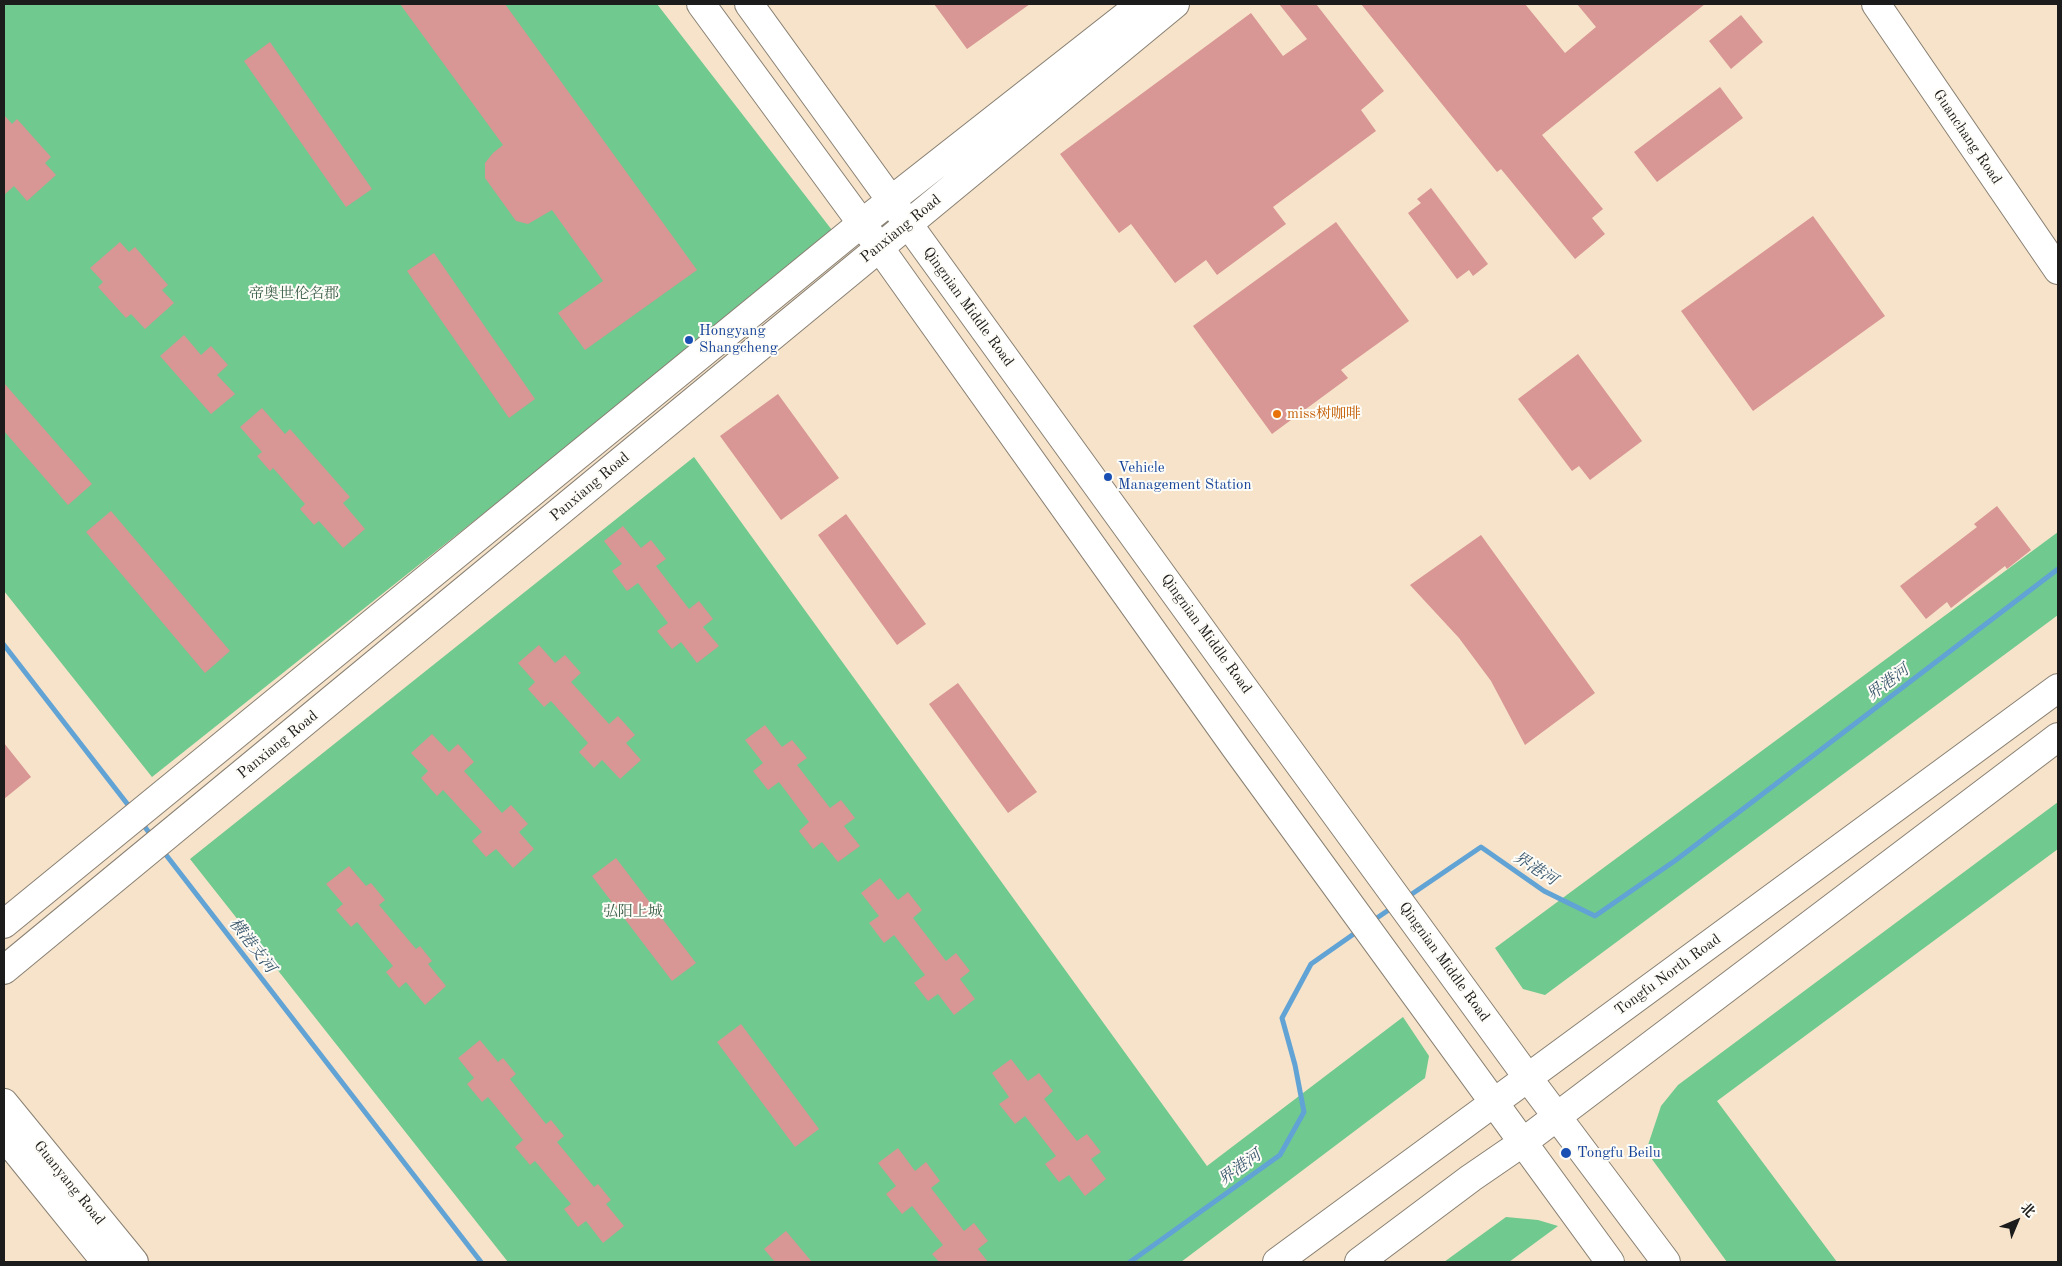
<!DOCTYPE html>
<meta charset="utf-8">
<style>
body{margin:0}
#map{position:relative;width:2062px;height:1266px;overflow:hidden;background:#f6e3ca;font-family:"Old Standard TT","Noto Serif SC",serif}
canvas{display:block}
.frame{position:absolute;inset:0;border:5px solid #1c1c1c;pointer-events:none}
.north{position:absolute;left:1992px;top:1196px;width:50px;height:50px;-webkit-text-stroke:4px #fdfcf7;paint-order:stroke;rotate:45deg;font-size:14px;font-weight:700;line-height:20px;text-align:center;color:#1c1c1c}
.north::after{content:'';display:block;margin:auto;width:18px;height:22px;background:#1c1c1c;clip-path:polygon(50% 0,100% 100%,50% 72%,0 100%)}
</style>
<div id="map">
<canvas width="2062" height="1266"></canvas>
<div class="frame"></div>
<div class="north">北</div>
</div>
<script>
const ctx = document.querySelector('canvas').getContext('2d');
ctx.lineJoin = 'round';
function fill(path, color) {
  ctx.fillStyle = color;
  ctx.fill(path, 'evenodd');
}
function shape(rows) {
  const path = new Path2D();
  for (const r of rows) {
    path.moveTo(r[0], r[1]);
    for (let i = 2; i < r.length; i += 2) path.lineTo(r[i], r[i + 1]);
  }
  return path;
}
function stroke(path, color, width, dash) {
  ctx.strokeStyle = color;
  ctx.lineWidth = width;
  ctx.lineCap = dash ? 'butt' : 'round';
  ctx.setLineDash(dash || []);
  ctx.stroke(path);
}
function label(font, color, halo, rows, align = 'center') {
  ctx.font = font + ' "Old Standard TT","Noto Serif SC",serif';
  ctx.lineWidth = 4;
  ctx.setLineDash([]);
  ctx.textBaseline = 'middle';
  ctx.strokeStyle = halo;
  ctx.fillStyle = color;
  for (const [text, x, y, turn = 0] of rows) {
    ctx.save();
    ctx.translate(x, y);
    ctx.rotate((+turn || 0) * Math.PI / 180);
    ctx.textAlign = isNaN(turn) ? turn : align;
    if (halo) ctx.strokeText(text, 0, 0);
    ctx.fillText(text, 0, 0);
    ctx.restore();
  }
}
fill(shape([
 [4,4,657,4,835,234,152,777,4,591],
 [694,457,1207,1166,1403,1017,1429,1056,1425,1078,1181,1262,508,1262,190,859],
 [2058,532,2058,615,1545,995,1523,989,1495,948],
 [2058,802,2058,849,1717,1101,1837,1262,1727,1262,1646,1151,1661,1106,1678,1085],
 [1506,1217,1538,1220,1558,1226,1509,1262,1444,1262]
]), '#70c98f');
stroke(shape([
 [4,645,132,810],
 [142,823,153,838],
 [163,851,481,1262],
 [1406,898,1481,847,1544,891,1595,916,1676,860,2058,569],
 [1371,922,1393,907],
 [1130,1262,1280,1155,1304,1112,1295,1065,1282,1018,1311,964,1358,931]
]), '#62a3d5', 5);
fill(shape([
 [400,4,505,4,697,270,585,350,558,313,603,281,552,210,528,224,516,221,485,178,485,163,493,153,503,145],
 [934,4,1030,4,967,49],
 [1279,4,1316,4,1384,91,1361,110,1376,131,1273,207,1286,224,1217,275,1206,260,1175,283,1131,224,1119,233,1060,154,1251,13,1283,56,1307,39],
 [1361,4,1525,4,1565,53,1596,27,1577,4,1705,4,1542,135,1603,209,1592,218,1605,234,1575,259,1501,169,1497,172],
 [1741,15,1763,42,1731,69,1709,41],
 [270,42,372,189,346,207,244,61],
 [1720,87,1743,118,1657,182,1634,152],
 [4,115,12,124,17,119,51,157,45,163,56,175,27,201,14,186,4,195],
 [1431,188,1488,264,1473,276,1469,270,1457,279,1408,213,1421,203,1417,199],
 [1813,216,1885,316,1753,411,1681,311],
 [1336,222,1409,321,1341,370,1348,378,1272,434,1193,326],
 [120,242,129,252,135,247,168,285,162,290,174,303,145,329,131,314,126,318,98,287,103,282,90,268],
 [434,253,535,399,509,418,407,271],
 [184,335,201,355,211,346,228,365,217,375,235,394,211,414,160,356],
 [1578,354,1642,441,1590,480,1579,466,1572,471,1518,399],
 [4,383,92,484,68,505,4,431],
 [778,394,839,478,781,520,720,436],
 [262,408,285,434,290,429,350,497,343,503,365,529,343,548,319,521,314,525,300,509,305,504,273,468,270,471,257,456,262,452,240,427],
 [1997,506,2031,550,2007,569,2005,566,1951,608,1947,602,1926,619,1900,586,1977,527,1974,524],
 [111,511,230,651,205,673,86,532],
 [846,514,926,624,897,645,818,535],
 [623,526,641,548,651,540,666,559,656,566,689,609,699,601,713,619,703,627,719,646,697,663,681,642,672,649,657,631,668,623,638,583,627,591,612,571,622,564,604,541],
 [1481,535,1595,693,1525,745,1491,681,1459,638,1410,585],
 [539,645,555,663,565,655,581,673,571,682,609,724,618,716,635,735,626,743,641,760,620,779,602,760,594,768,579,752,588,743,551,701,544,707,528,689,535,682,518,663],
 [958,683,1037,792,1008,813,929,704],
 [765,725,782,747,792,740,807,758,797,765,830,808,841,800,855,818,844,826,860,846,838,862,822,842,813,849,799,831,809,822,779,782,768,790,753,771,763,763,745,740],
 [432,734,449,752,458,744,474,762,464,771,502,813,511,805,528,824,519,832,534,849,513,868,496,849,486,857,472,841,482,832,443,790,437,796,421,778,428,771,411,753],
 [4,743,31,777,4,799],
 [616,858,696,963,672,981,592,876],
 [349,866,366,886,371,883,385,900,379,905,416,949,420,946,432,961,428,964,446,986,425,1005,406,982,399,988,386,972,393,966,357,922,351,927,336,910,343,904,326,884],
 [880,878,898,900,908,892,922,910,913,918,946,961,956,953,970,971,960,979,975,999,954,1015,938,994,928,1001,914,983,925,975,894,935,884,943,869,923,879,916,861,893],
 [741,1024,819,1129,795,1147,717,1042],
 [480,1040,498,1062,503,1058,516,1074,510,1079,546,1124,551,1120,564,1136,557,1142,594,1187,598,1184,611,1200,606,1204,624,1226,603,1243,586,1221,578,1227,564,1209,571,1204,535,1161,530,1165,515,1147,523,1140,488,1097,482,1102,467,1084,474,1078,458,1058],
 [1011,1059,1028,1081,1039,1073,1053,1091,1044,1099,1077,1141,1087,1134,1101,1152,1091,1159,1106,1179,1085,1196,1069,1175,1059,1182,1045,1164,1056,1156,1025,1116,1015,1124,999,1104,1009,1097,992,1073],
 [898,1148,915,1171,926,1162,940,1181,931,1188,964,1231,974,1223,988,1241,978,1249,988,1262,939,1262,932,1254,943,1245,912,1206,902,1214,886,1194,896,1186,878,1163],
 [786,1231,812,1262,775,1262,764,1249]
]), '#d89694');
const secondary = shape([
 [1876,4,2058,270],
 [4,924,862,223,1141,4],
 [4,970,1175,4],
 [4,1103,134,1262],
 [4,1136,106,1262]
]);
const primary = shape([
 [701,4,879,247,1235,747,1610,1262],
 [749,4,1227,665,1528,1078,1666,1262],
 [1277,1262,2058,688],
 [1359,1262,1471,1178,1522,1143,2058,737]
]);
stroke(secondary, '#898073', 30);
stroke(primary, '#898073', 30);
stroke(secondary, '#fff', 28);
stroke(primary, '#fff', 28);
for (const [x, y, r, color] of [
 [689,340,5,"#1a4fb4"],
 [1277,414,5,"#e8710a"],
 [1108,477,5,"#1a4fb4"],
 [1566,1153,6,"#1a4fb4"]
]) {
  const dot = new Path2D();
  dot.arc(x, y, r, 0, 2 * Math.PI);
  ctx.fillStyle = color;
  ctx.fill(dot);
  stroke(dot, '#fdfcf7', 2);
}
label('15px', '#1c1c1c', '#fdfcf7', [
 ["Guanchang Road",1967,137,56],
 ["Panxiang Road",901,229,-39],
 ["Qingnian Middle Road",968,307,54],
 ["Panxiang Road",590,487,-40],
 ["Qingnian Middle Road",1206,634,54],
 ["Panxiang Road",278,745,-39],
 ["Qingnian Middle Road",1444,962,54],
 ["Tongfu North Road",1668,975,-36],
 ["Guanyang Road",69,1183,51]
]);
label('15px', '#3e614a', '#fdfcf7', [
 ["帝奥世伦名郡",294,294],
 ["弘阳上城",633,912]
]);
label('15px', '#164399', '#fdfcf7', [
 ["Hongyang",699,331],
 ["Shangcheng",699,348],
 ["Vehicle",1118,468],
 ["Management Station",1118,485],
 ["Tongfu Beilu",1577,1153]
], 'left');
label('15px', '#c56008', '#fdfcf7', [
 ["miss树咖啡",1287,414]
], 'left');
label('italic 16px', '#3c596f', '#fdfcf7', [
 ["界港河",1888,683,-37],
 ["界港河",1535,869,33],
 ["横港支河",252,946,52],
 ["界港河",1240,1168,-36]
]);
</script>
